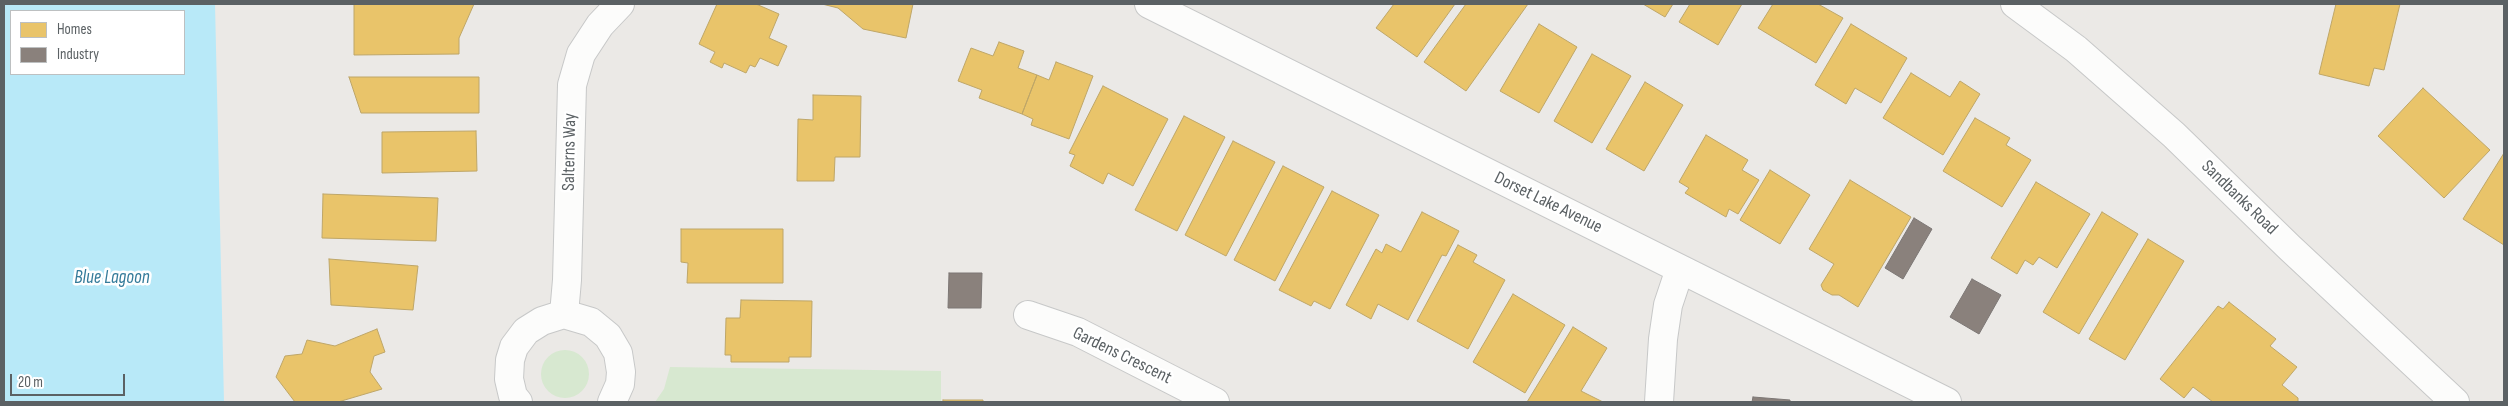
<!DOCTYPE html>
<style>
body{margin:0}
#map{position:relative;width:2508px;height:406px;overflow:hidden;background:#ebe9e6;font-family:"Sofia Sans Condensed",sans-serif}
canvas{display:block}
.frame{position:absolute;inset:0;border:5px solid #5b6164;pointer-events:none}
.legend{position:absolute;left:10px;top:10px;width:175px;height:65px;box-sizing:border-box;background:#fff;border:1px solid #bdc0c1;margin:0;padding:6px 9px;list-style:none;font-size:15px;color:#5b6164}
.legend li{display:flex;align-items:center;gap:10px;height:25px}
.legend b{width:25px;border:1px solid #bdc0c1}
.scale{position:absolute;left:10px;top:374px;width:115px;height:22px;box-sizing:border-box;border:2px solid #5b6164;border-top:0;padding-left:6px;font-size:15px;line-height:18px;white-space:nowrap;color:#5b6164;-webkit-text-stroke:4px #fff;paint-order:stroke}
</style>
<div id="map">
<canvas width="2508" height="406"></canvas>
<div class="frame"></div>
<ul class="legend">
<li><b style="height:14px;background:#e9c46a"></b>Homes</li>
<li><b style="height:14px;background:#8a817c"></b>Industry</li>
</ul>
<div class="scale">20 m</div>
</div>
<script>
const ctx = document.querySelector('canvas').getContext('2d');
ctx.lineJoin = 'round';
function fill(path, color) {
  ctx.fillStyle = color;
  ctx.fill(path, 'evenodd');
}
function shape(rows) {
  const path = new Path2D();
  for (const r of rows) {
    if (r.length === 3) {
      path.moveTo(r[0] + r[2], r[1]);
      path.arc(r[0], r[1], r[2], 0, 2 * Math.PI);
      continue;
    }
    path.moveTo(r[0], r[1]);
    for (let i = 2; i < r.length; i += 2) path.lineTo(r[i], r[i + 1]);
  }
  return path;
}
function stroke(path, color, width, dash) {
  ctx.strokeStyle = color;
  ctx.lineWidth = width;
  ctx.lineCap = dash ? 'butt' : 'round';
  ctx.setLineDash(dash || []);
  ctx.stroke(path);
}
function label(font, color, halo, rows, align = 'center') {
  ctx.font = font + ' "Sofia Sans Condensed",sans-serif';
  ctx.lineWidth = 5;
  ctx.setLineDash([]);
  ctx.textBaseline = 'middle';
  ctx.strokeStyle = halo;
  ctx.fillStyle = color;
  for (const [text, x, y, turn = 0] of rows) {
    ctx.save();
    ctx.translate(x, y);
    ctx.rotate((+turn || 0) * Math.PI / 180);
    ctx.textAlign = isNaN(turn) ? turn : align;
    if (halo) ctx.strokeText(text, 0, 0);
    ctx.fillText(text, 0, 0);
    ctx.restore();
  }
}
fill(shape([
 [565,374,24],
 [670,367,941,371,941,402,655,402,664,389]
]), '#d7e8d0');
fill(shape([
 [4,4,215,4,224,402,4,402],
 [11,11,184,11,184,74,11,74]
]), '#b8e9f8');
const homes = shape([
 [354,4,474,4,459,38,459,54,354,55,354,4],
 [717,4,756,4,779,14,769,38,787,46,778,66,760,58,755,67,750,65,746,73,724,63,722,68,710,62,715,52,699,44,717,4],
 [822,4,913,4,906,38,863,29,838,8,822,4],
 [1394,4,1455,4,1417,57,1376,28,1394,4],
 [1466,4,1528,4,1466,91,1424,62,1466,4],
 [1643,4,1673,4,1665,17,1643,4],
 [1690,4,1742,4,1718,45,1679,22,1690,4],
 [1773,4,1818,4,1843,18,1816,63,1758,28,1773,4],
 [2336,4,2400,4,2384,70,2374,68,2369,86,2319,74,2336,4],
 [1539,24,1577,47,1539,113,1500,91,1539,24],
 [1851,24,1907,58,1881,103,1855,88,1846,104,1815,85,1851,24],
 [999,42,1024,51,1018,68,1037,75,1022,114,979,98,982,90,958,81,971,48,993,56,999,42],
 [1592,54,1631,76,1592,143,1554,121,1592,54],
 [1056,62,1093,76,1069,139,1031,125,1033,119,1022,114,1037,75,1049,80,1056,62],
 [1911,73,1950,97,1960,81,1980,94,1943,155,1883,118,1911,73],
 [349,77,479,77,479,113,361,113,349,77],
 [1645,82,1683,105,1644,171,1606,149,1645,82],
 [1103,86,1168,119,1133,186,1108,173,1103,184,1070,166,1075,155,1069,153,1103,86],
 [2423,88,2490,150,2444,198,2378,136,2423,88],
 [813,95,861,96,860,157,835,157,834,181,797,181,798,119,813,120,813,95],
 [1184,116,1225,137,1177,231,1135,210,1184,116],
 [1975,118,2010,138,2006,145,2031,160,2002,207,1943,171,1975,118],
 [476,131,477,171,382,173,382,132,476,131],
 [1706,135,1748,160,1742,170,1759,180,1738,214,1729,209,1726,217,1685,193,1689,188,1679,182,1706,135],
 [1233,141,1275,162,1226,256,1185,235,1233,141],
 [2504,153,2504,245,2463,219,2504,153],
 [1283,166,1324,187,1275,281,1234,260,1283,166],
 [1770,170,1810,195,1780,244,1740,220,1770,170],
 [1850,180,1911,217,1858,307,1839,295,1832,295,1823,290,1821,285,1834,264,1809,249,1850,180],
 [2036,182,2090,214,2057,268,2039,257,2033,265,2025,260,2017,274,1991,258,2036,182],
 [1332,191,1379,215,1330,309,1314,301,1311,306,1279,290,1332,191],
 [323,194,438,198,436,241,322,238,323,194],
 [1422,212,1459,231,1446,256,1442,255,1408,320,1378,304,1371,319,1346,305,1376,249,1382,253,1386,244,1401,252,1422,212],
 [2102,212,2138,234,2079,334,2043,312,2102,212],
 [681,229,783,229,783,283,687,283,688,263,681,262,681,229],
 [2148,239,2184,261,2125,360,2089,339,2148,239],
 [1458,245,1477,255,1473,262,1505,280,1468,349,1417,321,1458,245],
 [329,259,418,266,413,310,331,305,329,259],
 [1513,294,1565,325,1525,393,1473,362,1513,294],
 [741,300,812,301,811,357,789,357,789,362,731,362,731,355,725,355,726,318,740,318,741,300],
 [2229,302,2276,339,2270,346,2297,367,2282,385,2298,398,2298,402,2213,402,2193,387,2184,398,2160,379,2218,306,2223,309,2229,302],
 [1573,327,1607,348,1581,391,1603,402,1527,402,1573,327],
 [377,329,385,352,374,356,370,372,382,389,338,402,295,402,276,377,285,356,302,354,307,340,335,346,377,329],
 [943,400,983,400,983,402,943,402,943,400]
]);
fill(homes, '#e9c46a');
stroke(homes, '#bea668', 1);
const industry = shape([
 [1914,218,1932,229,1903,279,1885,268,1914,218],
 [949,273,982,273,981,308,948,308,949,273],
 [1972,279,2001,295,1979,334,1950,317,1972,279],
 [1753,397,1790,400,1790,402,1752,402,1753,397]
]);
fill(industry, '#8a817c');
stroke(industry, '#7c7775', 1);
const minor = shape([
 [1149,4,1947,402],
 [564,314,567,280,572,85,581,54,600,25,620,4],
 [1028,315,1078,332,1215,402],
 [518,402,513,396,509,379,510,360,514,347,526,331,542,321,564,314,591,322,608,336,618,353,621,372,620,384,612,402],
 [1659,402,1663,339,1668,305,1680,269]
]);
const secondary = shape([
 [2015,4,2076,49,2174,135,2289,247,2455,402]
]);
stroke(minor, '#c7c8c8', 30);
stroke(secondary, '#c7c8c8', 30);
stroke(minor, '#fcfcfb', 28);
stroke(secondary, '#fcfcfb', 28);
label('18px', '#5b6164', '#fff', [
 ["Salterns Way",570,152,-89],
 ["Sandbanks Road",2239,198,44],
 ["Dorset Lake Avenue",1548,203,26],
 ["Gardens Crescent",1122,356,26]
]);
label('italic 19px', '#347b9a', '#fff', [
 ["Blue Lagoon",112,278]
]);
</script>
